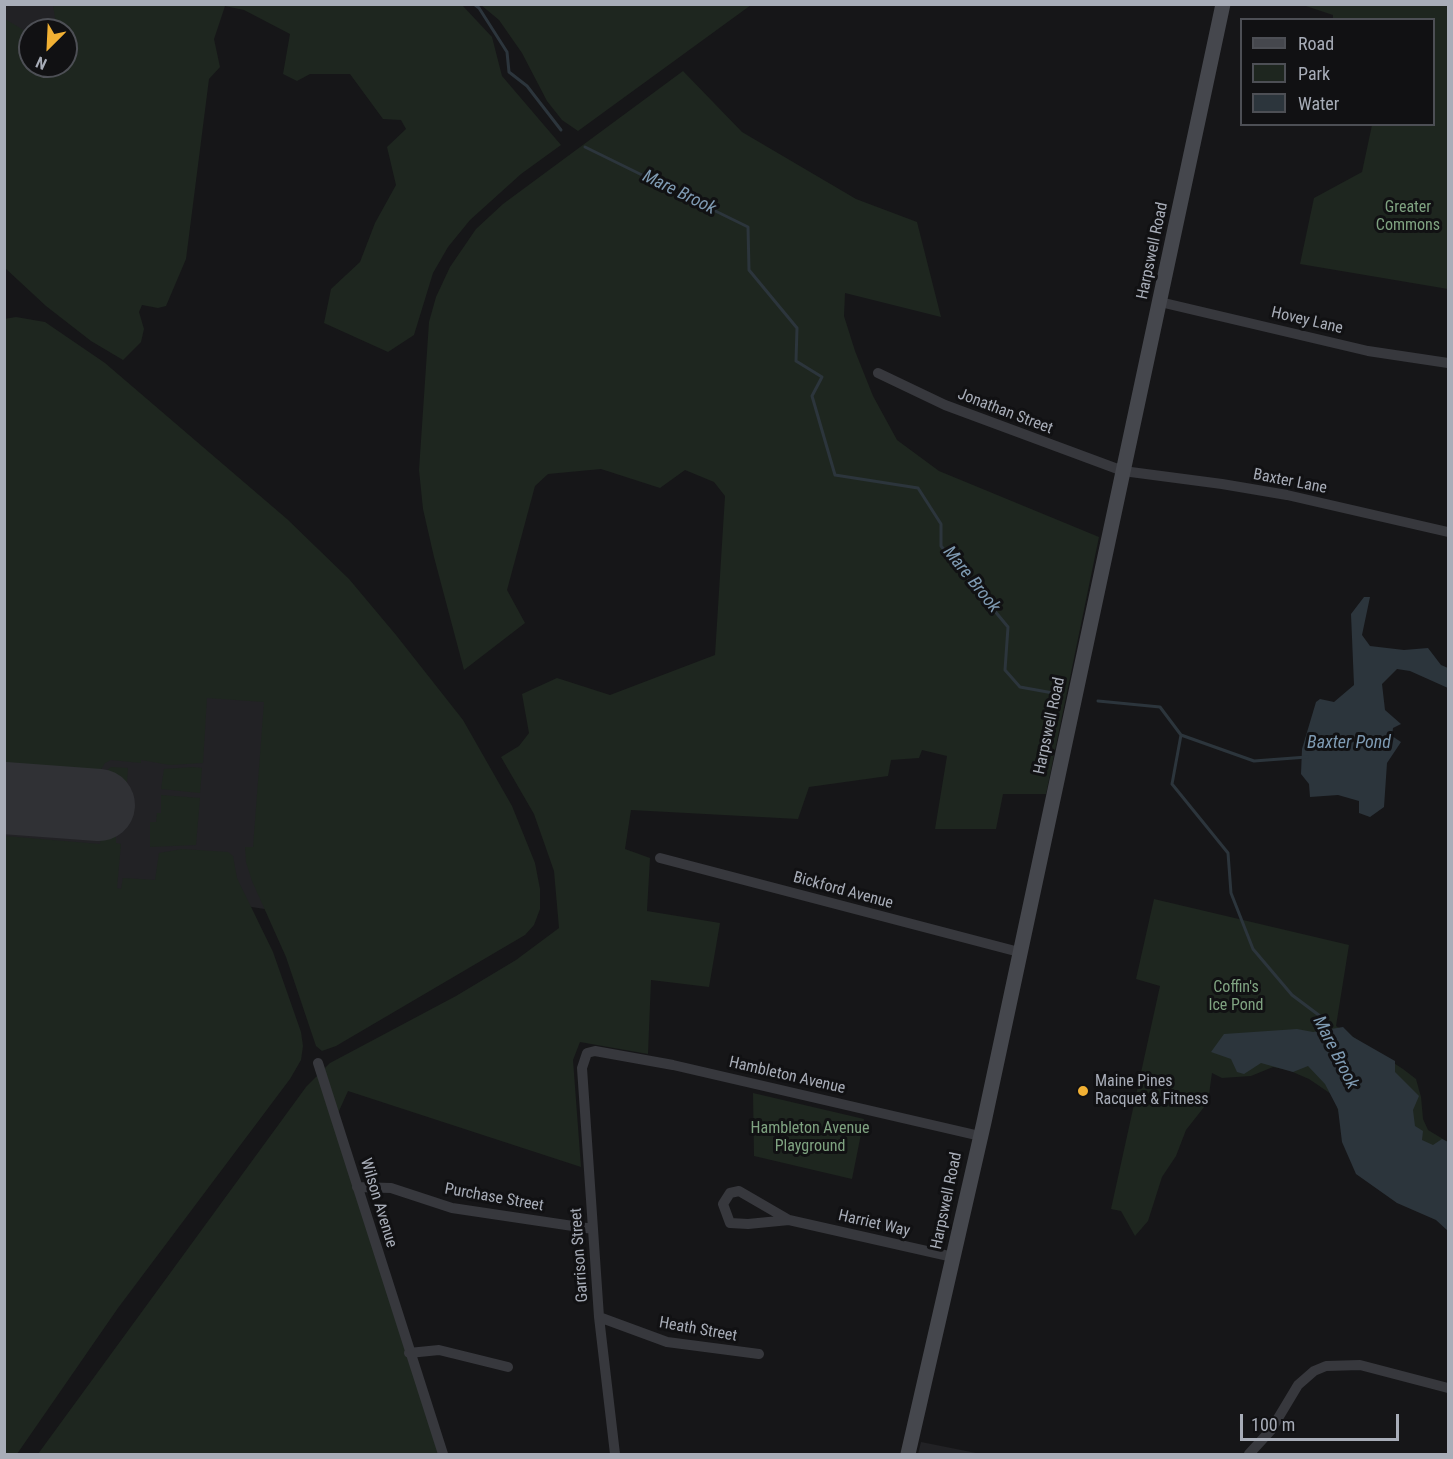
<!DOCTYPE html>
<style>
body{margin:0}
#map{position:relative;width:1453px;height:1459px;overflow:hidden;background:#161618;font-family:"Roboto Condensed",sans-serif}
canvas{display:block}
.frame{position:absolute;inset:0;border:6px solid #a8adb8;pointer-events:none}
.legend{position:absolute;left:1240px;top:18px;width:195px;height:108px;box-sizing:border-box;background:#111113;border:2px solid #4d4f55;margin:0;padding:8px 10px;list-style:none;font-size:18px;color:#a8adb8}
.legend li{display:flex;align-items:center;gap:12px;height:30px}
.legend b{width:30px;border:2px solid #4d4f55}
.north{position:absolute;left:18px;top:18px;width:60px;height:60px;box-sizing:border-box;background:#111113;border:2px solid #4d4f55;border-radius:50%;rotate:204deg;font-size:16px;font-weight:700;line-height:24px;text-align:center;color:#a8adb8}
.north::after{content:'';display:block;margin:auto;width:21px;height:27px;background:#f2b134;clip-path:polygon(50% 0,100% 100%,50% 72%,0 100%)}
.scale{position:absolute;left:1240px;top:1414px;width:159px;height:27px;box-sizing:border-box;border:3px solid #a8adb8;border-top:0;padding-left:8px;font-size:18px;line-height:21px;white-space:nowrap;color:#a8adb8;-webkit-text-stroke:4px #111113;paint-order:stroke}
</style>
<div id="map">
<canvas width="1453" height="1459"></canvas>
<div class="frame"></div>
<ul class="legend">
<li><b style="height:8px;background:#45474d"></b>Road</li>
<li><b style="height:16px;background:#1e261f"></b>Park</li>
<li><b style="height:16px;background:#2c353c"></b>Water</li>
</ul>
<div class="north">N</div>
<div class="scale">100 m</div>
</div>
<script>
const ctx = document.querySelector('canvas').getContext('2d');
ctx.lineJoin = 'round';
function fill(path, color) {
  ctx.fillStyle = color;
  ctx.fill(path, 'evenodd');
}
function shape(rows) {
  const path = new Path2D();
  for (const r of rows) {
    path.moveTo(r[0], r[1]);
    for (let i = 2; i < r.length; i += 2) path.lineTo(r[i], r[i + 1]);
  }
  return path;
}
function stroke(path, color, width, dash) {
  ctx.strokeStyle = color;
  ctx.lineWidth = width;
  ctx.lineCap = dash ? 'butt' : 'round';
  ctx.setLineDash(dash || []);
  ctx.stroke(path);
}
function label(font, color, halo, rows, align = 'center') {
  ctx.font = font + ' "Roboto Condensed",sans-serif';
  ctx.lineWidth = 6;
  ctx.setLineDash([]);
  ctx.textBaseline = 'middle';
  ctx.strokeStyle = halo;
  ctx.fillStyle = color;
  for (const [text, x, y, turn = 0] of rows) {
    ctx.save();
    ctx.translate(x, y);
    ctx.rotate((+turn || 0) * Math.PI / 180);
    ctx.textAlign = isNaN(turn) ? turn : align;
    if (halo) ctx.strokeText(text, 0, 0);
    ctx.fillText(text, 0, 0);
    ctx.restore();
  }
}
fill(shape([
 [5,5,84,5,66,30,30,30,30,66,5,232],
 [4,680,285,699,271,910,239,905,5,886],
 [921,1442,981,1454,918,1454]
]), '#222225');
fill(shape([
 [53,5,462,5,492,37,502,76,561,145,521,174,470,220,448,247,433,273,414,335,388,352,324,323,331,289,360,262,375,223,396,185,387,147,406,129,401,120,383,119,350,74,310,74,297,81,283,74,290,34,244,10,225,6,214,39,220,67,209,79,186,259,166,306,158,308,142,305,139,312,144,329,141,342,123,360,91,341,46,306,5,268,5,19,30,34,30,66,66,66,66,30,57,30],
 [481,5,751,5,578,131,562,120,547,101,522,53,499,20],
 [1303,5,1448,5,1448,289,1300,264,1314,198,1362,172,1372,125,1434,124,1434,20,1333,19,1333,15],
 [683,71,742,132,856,199,917,222,941,317,845,293,844,316,855,351,873,396,897,440,939,471,1099,537,1046,794,1003,794,996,829,935,829,947,756,922,750,919,758,891,760,888,776,809,787,798,819,631,810,625,849,650,858,647,911,720,923,709,987,651,980,648,1054,580,1042,573,1060,581,1167,348,1091,333,1124,442,1454,38,1454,306,1087,330,1063,456,996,516,960,559,928,554,871,534,814,501,757,519,746,529,733,522,694,557,678,610,695,715,655,725,496,714,482,685,470,660,488,601,469,548,474,535,486,507,590,525,623,464,670,434,557,423,509,419,470,429,322,436,297,450,267,476,229,503,204],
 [16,317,45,322,105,363,287,519,349,579,396,635,463,720,512,806,535,863,540,889,540,909,534,925,525,935,336,1046,322,1051,316,1046,286,957,252,881,246,862,245,847,253,847,264,702,207,698,203,763,170,765,141,760,141,763,111,760,105,763,100,771,5,764,4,319],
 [111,767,128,768,126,796,120,790,112,789,107,792,105,804,110,809,118,810,117,832,101,831,105,772],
 [193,767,202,768,200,793,161,789,164,769],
 [161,795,200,798,196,845,150,847,150,822,156,822,157,813,161,813],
 [5,836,100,844,101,836,116,837,116,843,121,844,117,888,121,889,123,878,155,880,159,853,182,849,228,852,233,856,237,878,273,952,301,1032,303,1046,301,1060,290,1079,118,1308,17,1454,4,1454],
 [1154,899,1349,945,1336,1026,1403,1069,1416,1079,1421,1097,1423,1119,1428,1130,1448,1142,1448,1223,1341,1121,1334,1096,1309,1079,1288,1070,1273,1067,1251,1076,1222,1078,1212,1073,1208,1102,1186,1130,1176,1156,1162,1177,1148,1221,1135,1236,1121,1211,1111,1209,1160,986,1136,979],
 [753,1093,864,1119,852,1179,754,1156]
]), '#1e261f');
fill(shape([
 [1364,597,1370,597,1362,635,1370,646,1404,650,1428,648,1441,665,1448,668,1448,688,1410,671,1397,669,1382,684,1385,710,1401,724,1393,728,1392,736,1401,742,1387,763,1384,807,1370,817,1359,813,1359,801,1338,795,1310,797,1309,784,1301,774,1302,749,1316,702,1320,699,1334,702,1354,685,1351,614],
 [1343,1027,1353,1037,1395,1061,1395,1072,1419,1096,1413,1110,1415,1126,1423,1131,1422,1140,1433,1145,1442,1139,1448,1142,1448,1231,1436,1220,1397,1203,1356,1174,1342,1142,1338,1109,1325,1084,1308,1066,1293,1072,1261,1063,1244,1074,1237,1072,1231,1059,1211,1052,1224,1034,1297,1029,1313,1032]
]), '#2c353c');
stroke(shape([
 [474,4,479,8,507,52,509,72,527,86,561,130],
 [585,147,748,227,749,270,797,328,796,361,822,377,812,396,835,475,918,488,941,524,941,546,1008,627,1005,670,1020,687,1053,693],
 [1098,701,1160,707,1181,735,1172,784,1228,853,1231,893,1253,949,1292,995,1320,1016,1326,1033],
 [1181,735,1254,761,1307,757]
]), '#2c353c', 3);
stroke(shape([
 [4,798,99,805]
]), '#303135', 72);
stroke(shape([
 [1160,302,1368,351,1448,363],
 [878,373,945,405,1123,471,1222,484,1287,495,1448,532],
 [660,858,1019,952],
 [318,1063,443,1454],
 [357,1187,391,1188,452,1208,593,1229],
 [789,1220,739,1191,730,1193,723,1204,730,1223,748,1224,789,1220,953,1257],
 [599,1317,667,1342,759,1354],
 [409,1353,439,1350,508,1367],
 [615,1454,599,1317,593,1229,582,1068,587,1053,595,1051,673,1065,980,1136],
 [1249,1454,1271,1430,1298,1385,1314,1371,1326,1366,1360,1365,1448,1388]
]), '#37383d', 10);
stroke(shape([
 [908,1454,984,1122,1223,4]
]), '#45474d', 15);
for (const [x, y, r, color] of [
 [1083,1091,6,"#f2b134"]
]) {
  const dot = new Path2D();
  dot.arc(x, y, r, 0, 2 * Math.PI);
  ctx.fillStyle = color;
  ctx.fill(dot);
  stroke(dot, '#111113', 2);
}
label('16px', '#7fa381', '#111113', [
 ["Greater",1408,208],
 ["Commons",1408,226],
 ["Coffin's",1236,988],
 ["Ice Pond",1236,1006],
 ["Hambleton Avenue",810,1129],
 ["Playground",810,1147]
]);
label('16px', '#a8adb8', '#111113', [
 ["Harpswell Road",1153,251,-78],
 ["Hovey Lane",1307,321,13],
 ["Jonathan Street",1005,412,21],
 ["Baxter Lane",1290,482,11],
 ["Harpswell Road",1050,726,-78],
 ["Bickford Avenue",843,891,15],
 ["Hambleton Avenue",787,1076,13],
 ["Purchase Street",494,1198,10],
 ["Harpswell Road",947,1201,-78],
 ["Wilson Avenue",378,1203,73],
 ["Harriet Way",874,1224,13],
 ["Garrison Street",580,1255,-94],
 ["Heath Street",698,1330,10]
]);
label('16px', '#a8adb8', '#111113', [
 ["Maine Pines",1095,1082],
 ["Racquet & Fitness",1095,1100]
], 'left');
label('italic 18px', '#7f9bb3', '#111113', [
 ["Mare Brook",679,193,26],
 ["Mare Brook",971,580,51],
 ["Baxter Pond",1349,743],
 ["Mare Brook",1335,1053,63]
]);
</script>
